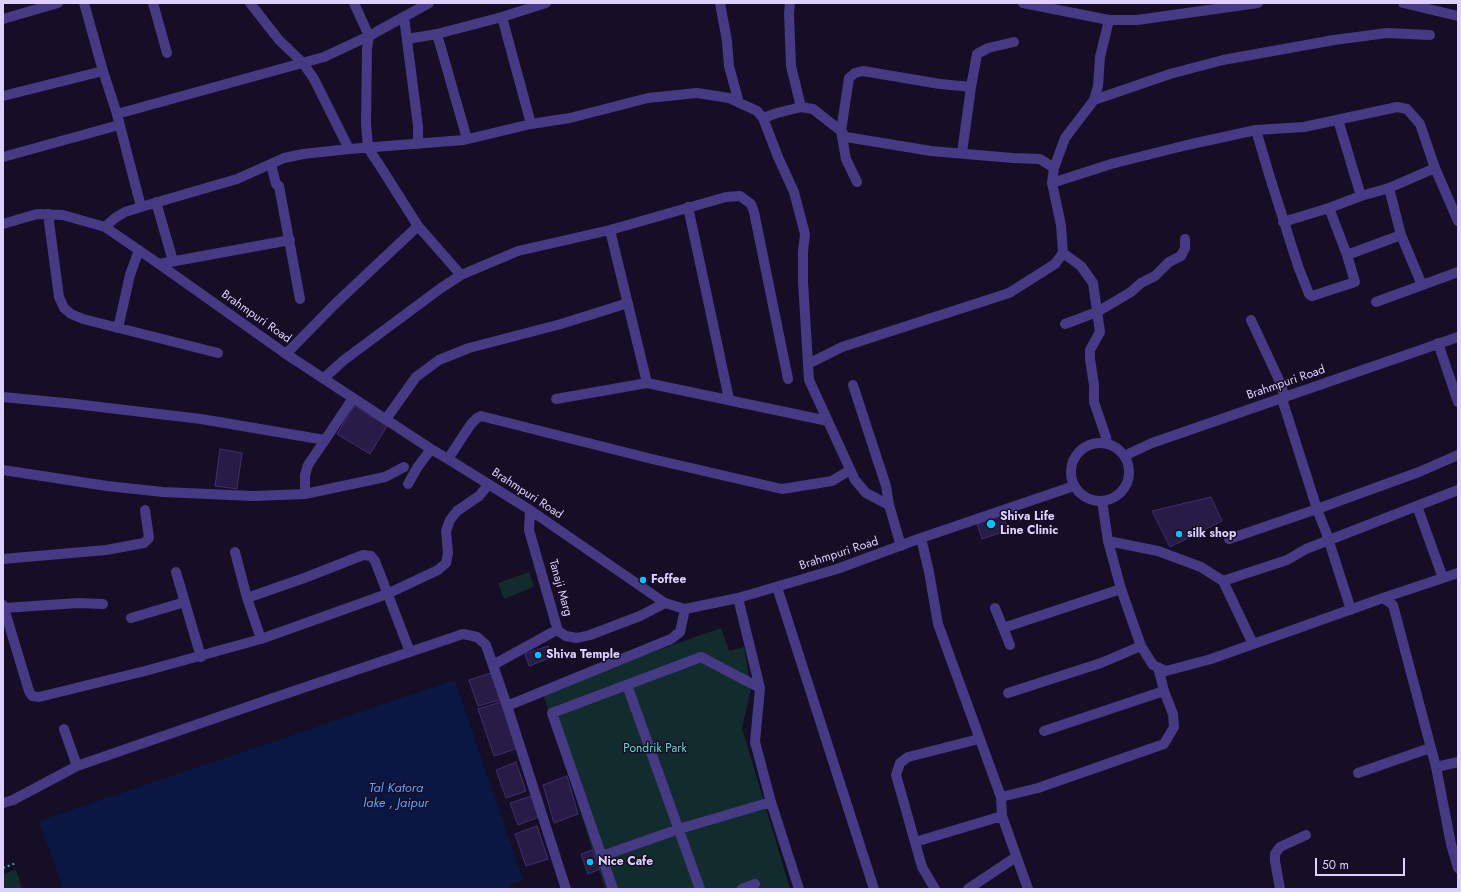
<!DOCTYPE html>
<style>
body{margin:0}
#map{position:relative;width:1461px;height:892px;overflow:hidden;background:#150e24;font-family:Jost,sans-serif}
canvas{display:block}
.frame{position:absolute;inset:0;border:4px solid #ddd2ff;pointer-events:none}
.scale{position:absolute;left:1315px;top:858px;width:90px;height:18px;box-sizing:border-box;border:2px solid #ddd2ff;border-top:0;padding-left:5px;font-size:12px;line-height:14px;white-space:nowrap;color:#ddd2ff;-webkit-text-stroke:3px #150e24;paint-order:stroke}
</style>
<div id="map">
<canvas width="1461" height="892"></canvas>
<div class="frame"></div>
<div class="scale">50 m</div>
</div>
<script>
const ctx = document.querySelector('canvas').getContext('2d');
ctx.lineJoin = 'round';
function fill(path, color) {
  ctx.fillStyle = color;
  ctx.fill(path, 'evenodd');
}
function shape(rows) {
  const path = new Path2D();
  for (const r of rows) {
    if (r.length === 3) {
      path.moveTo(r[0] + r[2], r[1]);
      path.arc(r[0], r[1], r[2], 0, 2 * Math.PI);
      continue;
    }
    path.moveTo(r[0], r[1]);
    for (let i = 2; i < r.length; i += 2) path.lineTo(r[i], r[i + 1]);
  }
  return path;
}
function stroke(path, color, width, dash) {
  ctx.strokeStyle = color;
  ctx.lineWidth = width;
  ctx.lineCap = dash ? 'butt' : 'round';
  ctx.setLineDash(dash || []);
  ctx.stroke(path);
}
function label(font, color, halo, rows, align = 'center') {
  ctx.font = font + ' Jost,sans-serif';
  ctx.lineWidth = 3;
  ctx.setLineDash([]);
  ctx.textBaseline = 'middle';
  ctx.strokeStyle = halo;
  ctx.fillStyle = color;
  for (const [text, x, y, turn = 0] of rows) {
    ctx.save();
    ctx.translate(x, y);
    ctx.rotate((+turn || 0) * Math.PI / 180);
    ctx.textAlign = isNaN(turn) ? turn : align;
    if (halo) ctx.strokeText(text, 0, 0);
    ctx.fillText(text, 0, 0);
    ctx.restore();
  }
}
fill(shape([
 [529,572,534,587,504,599,498,583],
 [721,628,729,651,744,647,751,689,742,728,790,889,605,889,542,691],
 [16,870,22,889,3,889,3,874]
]), '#122c2e');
fill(shape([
 [455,680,526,889,63,889,39,821]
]), '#0a1742');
fill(shape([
 [523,880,526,889,511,889,509,885]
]), '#150e24');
const building = shape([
 [354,406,387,426,370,454,337,434,354,406],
 [220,449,242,453,237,489,215,486,220,449],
 [1211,497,1222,521,1170,547,1152,511,1211,497],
 [1002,511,1008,530,982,539,976,520,1002,511],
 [548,646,552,657,529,666,525,654,548,646],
 [491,673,500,700,478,706,469,680,491,673],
 [501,702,518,748,494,756,478,709,501,702],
 [516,762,526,791,506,798,496,770,516,762],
 [567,776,578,814,554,823,543,785,567,776],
 [531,796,539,817,518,825,510,803,531,796],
 [537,826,548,859,526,866,515,834,537,826],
 [592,850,600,869,588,874,581,854,592,850]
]);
fill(building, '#281b45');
stroke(building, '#432d71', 1);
stroke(shape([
 [3,868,16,863]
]), '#2fadb6', 2, [2, 3]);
stroke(shape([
 [84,3,103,71,117,114,141,207],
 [153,3,167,53],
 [250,3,279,40,303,63,314,79,349,149],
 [354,3,369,36,367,49,366,124,368,148,380,166,418,226,461,275,518,251,610,230,726,197,740,196,751,204,754,212,788,379],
 [720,3,727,41,729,66,739,103],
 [790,3,789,13,791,66,801,107,813,109,841,131,846,137,931,151,1013,158,1040,159,1054,168],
 [1023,3,1109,20,1137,20,1258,3],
 [1403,3,1458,16],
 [404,17,418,126,418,144],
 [502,17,531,124],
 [3,19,58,3],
 [437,34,467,139],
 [407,39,437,34,502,17,546,3],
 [3,96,103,71],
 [1094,100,1170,74,1223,60,1334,40,1387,33,1430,35],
 [117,114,324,57,369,36,429,3],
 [763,118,777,113,801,107],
 [1256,130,1304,127,1397,107,1407,109,1420,124,1435,168,1458,221],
 [962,153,971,87,977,54,988,48,1014,42],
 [3,157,119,125],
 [271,164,276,184,279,186,300,299],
 [857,182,846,159,841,131,849,78,855,73,863,71,940,84,971,87],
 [1052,183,1111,164,1187,145,1256,130,1268,171,1298,266,1309,294,1312,296,1355,282,1347,255,1329,208],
 [1389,188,1435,168],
 [1361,196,1389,188,1401,235],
 [156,202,173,261],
 [688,207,729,399],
 [48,214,59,297,64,308,71,314,83,319,218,353],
 [1283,222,1329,208,1361,196,1338,120],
 [3,224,37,214,63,215,105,227,159,264,286,354,431,449,448,459,530,510,665,603,685,609,738,598,837,569,921,538,1074,486],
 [105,227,115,218,125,212,141,207,237,179,284,158,303,154,349,149,464,140,531,124,570,118,648,98,697,93,729,98,757,111,763,118,778,157,794,192,805,234,803,252,803,282,809,380,855,480,866,493,889,505,901,546],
 [610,230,647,383],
 [1063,253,1081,266,1093,283,1100,332,1090,350,1090,359,1094,385,1094,402,1106,437,1107,444],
 [1347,255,1401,235,1422,285],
 [159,264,290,240],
 [1376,302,1458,272],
 [1251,320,1280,382,1285,398],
 [1065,324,1097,312,1131,292,1141,283,1155,276,1169,262,1181,256,1185,248,1185,239],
 [118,328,130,275,139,250],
 [1438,343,1458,402],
 [286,354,335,304,418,226],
 [808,364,842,347,1009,293,1055,264,1063,253,1061,225,1052,183,1054,168,1065,138,1094,100,1098,86,1100,57,1109,20],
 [324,378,344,360,441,288,461,275],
 [853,385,886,486,889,505],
 [3,397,75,404,201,419,325,440,353,398],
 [556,399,647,383,828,421],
 [1282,399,1317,509,1326,532,1351,610],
 [386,419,416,377,439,360,469,348,561,324,628,303],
 [325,440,308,465,305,475,305,494,385,477,404,467],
 [1100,472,29],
 [1124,456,1152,443,1458,337],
 [448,459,471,424,477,418,481,416,652,459,782,489,832,481,850,470],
 [3,470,107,486,163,492,253,496,305,494],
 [408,484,417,468,431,449],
 [1102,501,1108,541,1121,589,1141,646,1153,665,1166,671,1211,659,1383,598,1393,605,1436,767,1451,844,1458,868],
 [1417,506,1443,578],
 [530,510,529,530,558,631,566,636,577,638,590,635,640,616,665,603],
 [921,538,929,572,938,624,1001,797],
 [1229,539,1317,509,1419,472,1458,455],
 [1108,541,1158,551,1201,567,1223,581,1253,644],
 [235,552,247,598],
 [3,559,106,550,144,543,149,538,145,510],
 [176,572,201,657],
 [1223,581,1287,560,1306,549,1458,490],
 [777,587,874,889],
 [738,598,760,688,755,742,771,802,799,889],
 [1383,598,1458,573],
 [3,605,29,691,32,696,39,697,145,671,261,639,387,594,438,570,446,563,448,553,446,531,450,520,457,511,479,496,489,484],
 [4,608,78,603,103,604],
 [995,608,1010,645],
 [131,618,185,602],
 [1003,628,1121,589],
 [261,639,247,598,307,577,363,555,371,556,375,561,410,652],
 [493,665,553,632],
 [627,685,700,889],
 [1008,693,1101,663,1141,646],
 [507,706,671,639,680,632,685,609],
 [64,729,77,766],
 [1044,731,1164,691],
 [1436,767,1458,762],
 [1358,773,1430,748],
 [3,803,13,800,77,766,279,696,463,634,477,637,486,645,507,706,566,889],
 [915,842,1002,816],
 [602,856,679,829,771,802],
 [613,889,552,713,701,657,760,688],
 [742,889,755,884],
 [935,889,922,867,896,775,900,763,908,757,979,739],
 [968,889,1016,857],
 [1028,889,1002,816,1001,797,1038,788,1164,744,1174,727,1173,714,1164,691,1158,667],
 [1280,889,1275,861,1275,854,1280,847,1306,835]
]), '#453a83', 10);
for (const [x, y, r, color] of [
 [991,524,5,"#01c4fc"],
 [1179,534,4,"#01c4fc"],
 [643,580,4,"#01c4fc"],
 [538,655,4,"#01c4fc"],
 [590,862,4,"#01c4fc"]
]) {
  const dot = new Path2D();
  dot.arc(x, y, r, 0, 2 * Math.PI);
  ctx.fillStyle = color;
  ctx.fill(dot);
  stroke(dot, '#150e24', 1.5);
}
label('12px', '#ddd2ff', '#150e24', [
 ["Brahmpuri Road",256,317,35],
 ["Brahmpuri Road",1286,383,-19],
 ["Brahmpuri Road",527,494,33],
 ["Brahmpuri Road",839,554,-18],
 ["Tanaji Marg",560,588,74]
]);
label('bold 12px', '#ddd2ff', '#150e24', [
 ["Shiva Life",1000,517],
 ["Line Clinic",1000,531],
 ["silk shop",1187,534],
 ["Foffee",651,580],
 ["Shiva Temple",546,655],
 ["Nice Cafe",598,862]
], 'left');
label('12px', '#5edfcf', '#150e24', [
 ["Pondrik Park",655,749]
]);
label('italic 13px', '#60a2fe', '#150e24', [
 ["Tal Katora",396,789],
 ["lake , Jaipur",396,804]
]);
</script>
